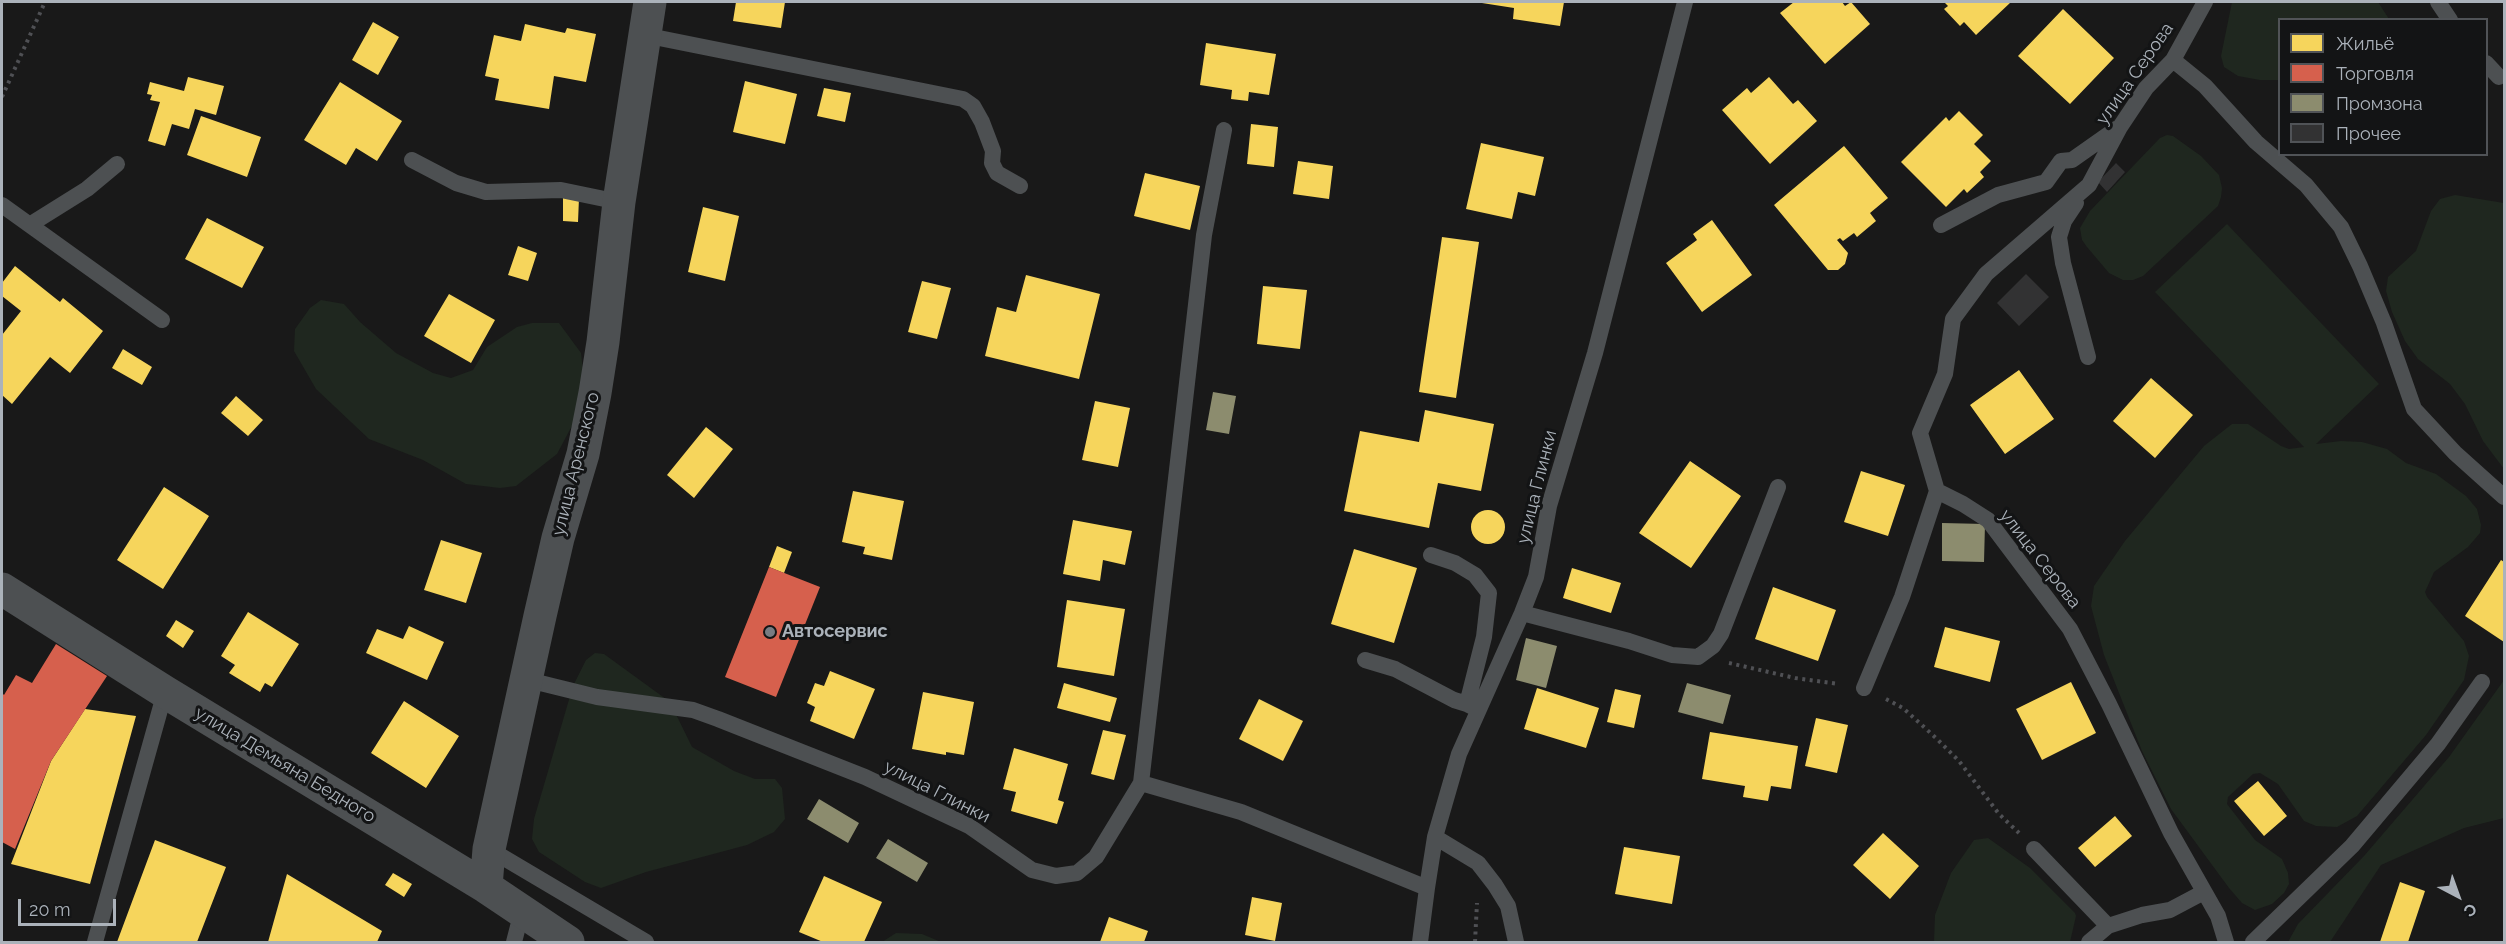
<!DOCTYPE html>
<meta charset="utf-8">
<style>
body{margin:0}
#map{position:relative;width:2506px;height:944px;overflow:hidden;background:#191919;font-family:Raleway,sans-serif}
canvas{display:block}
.frame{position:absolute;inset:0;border:3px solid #abb2ba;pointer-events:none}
.legend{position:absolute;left:2278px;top:18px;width:210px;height:138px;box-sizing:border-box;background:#131415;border:2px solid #505357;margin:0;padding:8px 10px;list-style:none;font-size:18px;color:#abb2ba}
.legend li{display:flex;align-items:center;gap:12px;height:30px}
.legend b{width:30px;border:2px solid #505357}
.north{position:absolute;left:2428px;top:866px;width:60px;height:60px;-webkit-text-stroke:4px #131415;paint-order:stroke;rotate:139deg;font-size:16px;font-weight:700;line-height:24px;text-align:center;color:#abb2ba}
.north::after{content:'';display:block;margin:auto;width:21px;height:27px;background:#abb2ba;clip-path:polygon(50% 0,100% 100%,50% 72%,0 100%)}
.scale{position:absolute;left:18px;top:899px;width:98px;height:27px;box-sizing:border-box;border:3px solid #abb2ba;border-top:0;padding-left:8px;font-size:18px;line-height:21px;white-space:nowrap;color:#abb2ba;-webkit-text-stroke:4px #131415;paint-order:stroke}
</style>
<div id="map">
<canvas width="2506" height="944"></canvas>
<div class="frame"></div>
<ul class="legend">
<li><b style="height:16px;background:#f6d55c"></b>Жильё</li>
<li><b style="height:16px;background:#d6604d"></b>Торговля</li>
<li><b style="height:16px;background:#8c8c6e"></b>Промзона</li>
<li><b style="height:16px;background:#323233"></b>Прочее</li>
</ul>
<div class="north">С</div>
<div class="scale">20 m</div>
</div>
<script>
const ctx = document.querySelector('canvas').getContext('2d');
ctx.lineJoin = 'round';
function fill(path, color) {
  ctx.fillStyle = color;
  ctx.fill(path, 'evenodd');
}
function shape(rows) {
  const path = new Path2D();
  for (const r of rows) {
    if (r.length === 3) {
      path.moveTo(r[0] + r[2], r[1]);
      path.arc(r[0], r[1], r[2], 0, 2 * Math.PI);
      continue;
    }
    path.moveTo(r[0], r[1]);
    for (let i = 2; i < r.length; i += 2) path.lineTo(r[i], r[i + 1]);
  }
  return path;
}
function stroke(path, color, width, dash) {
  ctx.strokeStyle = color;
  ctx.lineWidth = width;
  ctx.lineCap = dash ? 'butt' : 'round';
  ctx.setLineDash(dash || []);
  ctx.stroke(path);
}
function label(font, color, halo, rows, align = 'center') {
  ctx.font = font + ' Raleway,sans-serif';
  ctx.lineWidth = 6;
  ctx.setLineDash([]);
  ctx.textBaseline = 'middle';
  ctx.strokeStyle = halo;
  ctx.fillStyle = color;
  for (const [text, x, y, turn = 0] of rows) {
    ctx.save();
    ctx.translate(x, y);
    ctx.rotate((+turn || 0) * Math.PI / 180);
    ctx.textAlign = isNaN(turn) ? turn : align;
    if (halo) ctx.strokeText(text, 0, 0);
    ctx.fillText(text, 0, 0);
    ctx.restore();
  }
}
fill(shape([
 [2232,2,2378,2,2389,19,2280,20,2279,80,2260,80,2238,76,2224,67,2221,56],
 [2167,135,2173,136,2201,156,2219,175,2222,188,2221,197,2218,206,2143,276,2133,280,2123,280,2109,273,2087,247,2082,240,2080,228,2090,211,2160,138],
 [2455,195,2504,203,2504,469,2483,441,2465,404,2450,384,2418,359,2405,341,2392,312,2386,291,2388,277,2416,251,2431,211,2440,199],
 [2227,224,2379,384,2316,444,2341,441,2362,442,2387,449,2406,463,2436,474,2466,496,2477,509,2481,525,2480,533,2468,547,2434,572,2425,592,2427,597,2464,641,2469,656,2464,680,2426,735,2357,816,2337,827,2316,826,2304,821,2278,784,2260,773,2253,774,2228,797,2227,804,2255,840,2282,859,2288,873,2289,884,2284,893,2272,904,2255,910,2242,903,2229,888,2171,809,2142,751,2104,655,2091,606,2094,586,2125,541,2204,446,2232,424,2248,424,2281,446,2289,449,2304,447,2155,292],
 [321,300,344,304,360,322,396,353,433,373,451,378,473,370,487,347,517,327,532,323,559,323,581,353,584,378,575,420,557,454,516,486,500,488,466,484,423,460,369,439,316,389,294,351,295,329,310,308],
 [595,653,604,654,670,702,692,747,734,771,755,779,775,779,782,788,785,819,774,832,747,845,646,872,601,888,585,882,539,852,532,839,534,819,573,686,586,660],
 [2504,680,2504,818,2464,828,2381,865,2330,942,2288,942,2298,924,2364,856,2449,757],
 [1988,838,2030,868,2075,913,2076,916,2070,942,1934,942,1935,915,1951,873,1974,840],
 [896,933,922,934,941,942,882,942]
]), '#1f271f');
fill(shape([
 [736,2,785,2,781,28,733,21],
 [1482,2,1564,2,1560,26,1513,19,1514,8,1482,3],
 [1794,2,1842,2,1845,6,1851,2,1870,24,1825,64,1780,13],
 [1944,2,2011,2,1976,35,1964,22,1960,26,1944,9,1948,6],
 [2063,9,2114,58,2070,104,2018,56],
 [373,22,399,37,378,75,352,60],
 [525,24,565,33,567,28,596,34,586,82,554,76,549,109,495,100,499,79,485,76,494,35,521,41],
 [1206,43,1276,54,1269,95,1249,92,1248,101,1231,99,1232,90,1200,85],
 [188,77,224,86,216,115,195,109,189,129,172,124,165,146,148,141,160,102,150,100,152,95,147,94,150,82,184,91],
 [1769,77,1793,104,1798,100,1817,121,1770,164,1722,110,1747,88,1751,93],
 [745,81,797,94,785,144,733,132],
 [340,82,402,121,377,161,356,148,346,165,304,140],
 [824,88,851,93,845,122,817,116],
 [1959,111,1983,135,1974,144,1991,161,1980,172,1984,177,1967,193,1964,189,1946,207,1901,162,1946,117,1949,121],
 [201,116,261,137,247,177,187,155],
 [1251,124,1278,127,1274,167,1247,164],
 [1481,143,1544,157,1535,196,1518,192,1512,219,1466,209],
 [1844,146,1888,198,1870,213,1876,221,1857,237,1854,233,1843,241,1840,238,1837,240,1848,253,1845,264,1838,270,1828,270,1774,205],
 [1298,161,1333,166,1329,199,1293,194],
 [1145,173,1200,186,1190,230,1134,216],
 [563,198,579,198,578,222,563,221],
 [703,207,739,216,725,281,688,272],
 [207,218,264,247,242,288,185,259],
 [1712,220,1752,275,1702,312,1666,263,1697,240,1693,234],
 [1442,237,1479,242,1456,398,1419,392],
 [518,246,537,253,528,281,508,275],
 [15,266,60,302,63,298,103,331,70,373,50,357,12,404,2,395,2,335,21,311,2,296,2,283],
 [1026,275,1100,294,1079,379,985,356,997,307,1016,312],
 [922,281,951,288,937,339,908,332],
 [1263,286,1307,290,1300,349,1257,344],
 [449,294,495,320,471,363,424,336],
 [123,349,152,367,142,385,112,368],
 [2019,370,2054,419,2005,454,1970,405],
 [2151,378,2193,415,2155,458,2113,421],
 [236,396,263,420,248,436,221,413],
 [1095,401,1130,408,1118,467,1082,460],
 [1425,410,1494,424,1481,491,1438,483,1429,528,1344,511,1360,431,1419,442],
 [706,427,733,449,694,498,667,475],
 [1690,461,1741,496,1691,568,1639,533],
 [1861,471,1905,485,1888,536,1844,522],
 [164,487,209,516,163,589,117,560],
 [853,491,904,501,892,560,863,554,865,547,842,542],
 [1488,527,17],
 [1073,520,1132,531,1125,565,1103,560,1100,581,1063,574],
 [441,540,482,553,466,603,424,590],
 [777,546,792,552,784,573,769,567],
 [1354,549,1417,568,1394,643,1331,624],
 [2501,560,2504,562,2504,642,2465,616],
 [1572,568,1621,583,1611,613,1563,598],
 [1773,587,1836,610,1818,661,1755,639],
 [1067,600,1125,609,1114,676,1057,667],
 [248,612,299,644,272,687,265,683,260,692,229,673,235,665,221,656],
 [176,620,194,631,183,648,166,636],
 [409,626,444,642,427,680,366,653,377,629,403,639],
 [1945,627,2000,641,1990,682,1934,667],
 [830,671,875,689,854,739,810,721,815,707,807,703,815,683,824,686],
 [2071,682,2096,733,2042,760,2016,709],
 [1064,683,1117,698,1110,722,1057,708],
 [1537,688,1599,708,1586,748,1524,729],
 [1615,689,1641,695,1634,728,1607,722],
 [923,692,974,702,964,755,946,752,946,755,912,749],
 [1259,699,1303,721,1283,761,1239,739],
 [404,701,459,736,426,788,371,753],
 [85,709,136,716,90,884,11,864,51,761],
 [1816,718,1848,725,1837,773,1805,766],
 [1103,730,1126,735,1114,780,1091,774],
 [1710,732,1798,746,1791,789,1771,786,1768,801,1743,797,1745,786,1702,779],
 [1014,748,1068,764,1058,800,1064,802,1057,824,1011,811,1016,792,1003,789],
 [2258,781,2287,816,2264,836,2234,801],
 [2115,816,2132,836,2095,867,2078,848],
 [1883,833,1919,866,1890,899,1853,865],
 [155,840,226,867,197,942,117,942],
 [1624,847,1680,856,1672,904,1615,894],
 [393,873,412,884,404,897,385,885],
 [287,874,382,931,377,942,268,942],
 [824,876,882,902,864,942,823,942,799,932],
 [2400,882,2425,891,2408,942,2380,942],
 [1252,897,1282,903,1275,941,1245,935],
 [1109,917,1148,931,1144,942,1100,942]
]), '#f6d55c');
fill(shape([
 [769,567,820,587,776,697,725,677],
 [56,644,107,676,51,761,15,849,2,842,2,693,4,695,16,675,32,683]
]), '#d6604d');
fill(shape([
 [1213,392,1236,396,1229,434,1206,430],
 [1942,523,1985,524,1984,562,1942,561],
 [1526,638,1557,646,1546,688,1516,680],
 [1687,683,1731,695,1723,724,1678,712],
 [819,799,859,823,848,843,807,819],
 [888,839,928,863,917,882,876,858]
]), '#8c8c6e');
fill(shape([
 [2116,163,2125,172,2107,192,2098,182],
 [2026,274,2049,297,2019,326,1997,303]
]), '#323233');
stroke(shape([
 [2,97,45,2],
 [1729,663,1795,678,1839,684],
 [1886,699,1903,708,1936,738,1959,761,1999,814,2019,833],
 [1475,942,1477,903]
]), '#4f5054', 4, [3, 4.5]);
stroke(shape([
 [2205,2,2173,60,2146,88,2120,127,2089,185,1986,274,1953,319,1945,374,1920,433,1937,491,1963,504,1988,520,2070,629,2109,704,2171,833,2218,916,2226,942],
 [2438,2,2450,20],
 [644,35,963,99,973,106,982,122,993,151,992,163,997,173,1020,186],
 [2173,60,2205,86,2256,142,2306,185,2341,227,2360,266,2384,323,2414,409,2455,453,2504,497],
 [2486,63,2499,77],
 [412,160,456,183,486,192,561,190,619,202],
 [2076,203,2064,221,2059,237,2063,263,2088,357],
 [2,205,162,320],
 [31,224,87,189,117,164],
 [1941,225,1998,195,2046,182,2061,161,2072,160,2116,129],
 [1431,555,1455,563,1475,575,1489,593,1484,637,1467,704,1477,709],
 [1522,613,1629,641,1672,655,1698,657,1713,646,1721,634,1778,487],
 [1365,660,1395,669,1454,700,1467,704],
 [528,680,597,697,693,710,718,719,865,777,969,826,1032,870,1056,876,1077,873,1096,857,1141,783,1204,235,1224,130],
 [1864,688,1902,597,1937,491],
 [1141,783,1241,812,1427,888,1435,837,1459,754,1522,613,1536,577,1549,506,1595,353,1685,2],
 [1435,837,1478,863,1495,885,1508,906,1516,942],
 [489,849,646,942],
 [2034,849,2108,926],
 [95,942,165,692],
 [514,942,522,911],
 [1420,942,1427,888],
 [2089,942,2108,926,2142,915,2170,910,2204,892],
 [2253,942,2352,846,2438,744,2482,682]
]), '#4d5052', 16);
stroke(shape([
 [2,589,165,692,486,887,568,942],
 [486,887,489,849,540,616,558,538,583,454,595,393,603,342,619,202,650,2]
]), '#4d5052', 33);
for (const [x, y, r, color] of [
 [770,632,6,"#787c82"]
]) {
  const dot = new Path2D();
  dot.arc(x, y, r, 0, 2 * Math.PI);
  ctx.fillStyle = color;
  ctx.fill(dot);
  stroke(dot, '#131415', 2);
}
label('18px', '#abb2ba', '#131415', [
 ["улица Серова",2135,74,-55],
 ["улица Аренского",576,464,-76],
 ["улица Глинки",1537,487,-76],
 ["улица Серова",2040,559,52],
 ["улица Демьяна Бедного",285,765,31],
 ["улица Глинки",937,792,27]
]);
label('bold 18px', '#abb2ba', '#131415', [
 ["Автосервис",782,632]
], 'left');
</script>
